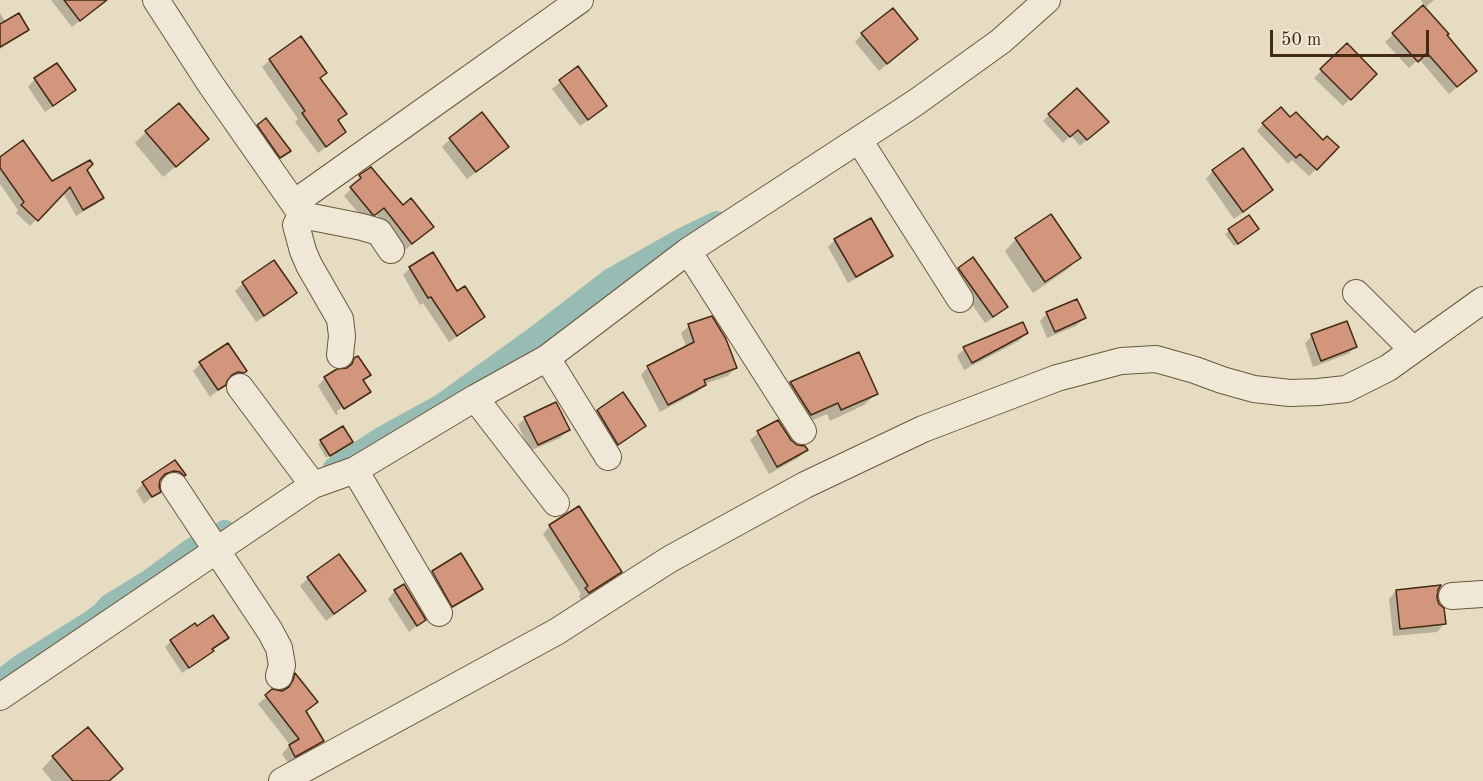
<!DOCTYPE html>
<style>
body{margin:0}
#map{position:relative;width:1483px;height:781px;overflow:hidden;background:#e6dcc1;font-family:"Old Standard TT",serif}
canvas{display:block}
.scale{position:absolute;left:1270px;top:30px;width:159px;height:27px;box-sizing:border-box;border:3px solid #422a13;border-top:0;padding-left:8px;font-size:18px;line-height:21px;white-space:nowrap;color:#422a13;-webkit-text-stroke:4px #efe8d7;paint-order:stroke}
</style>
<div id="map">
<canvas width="1483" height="781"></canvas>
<div class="scale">50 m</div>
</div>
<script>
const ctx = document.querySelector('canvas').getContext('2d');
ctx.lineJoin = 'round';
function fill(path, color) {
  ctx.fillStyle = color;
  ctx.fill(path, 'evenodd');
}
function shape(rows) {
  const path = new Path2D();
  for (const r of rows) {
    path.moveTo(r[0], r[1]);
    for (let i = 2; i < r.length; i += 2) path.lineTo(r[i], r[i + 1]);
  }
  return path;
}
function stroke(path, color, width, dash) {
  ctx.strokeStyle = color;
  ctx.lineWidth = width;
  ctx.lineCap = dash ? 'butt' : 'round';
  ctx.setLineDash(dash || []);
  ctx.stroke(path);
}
fill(shape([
 [51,0,106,0,72,27],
 [1421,0,1434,0,1426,7],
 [1423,7,1467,78,1449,94,1419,59,1409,68,1385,42],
 [0,13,6,23,27,30,19,37,0,49],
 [862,34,916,39,879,71,855,42],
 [1347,45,1375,74,1343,106,1314,78],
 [270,60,319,79,345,114,337,121,344,132,337,139,318,153,295,122,298,119,262,67],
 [577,68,598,113,580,126,552,89],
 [35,79,74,90,67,97,45,112,28,87],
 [482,114,500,154,467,179,442,147,450,139],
 [1049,115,1100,128,1080,146,1071,135,1063,143,1043,121],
 [1290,119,1323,142,1337,147,1309,176,1292,160,1288,164,1257,131,1263,124],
 [258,126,289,151,276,160,255,129],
 [146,132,196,150,163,177,135,143],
 [0,158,52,183,85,170,102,198,95,205,76,216,63,193,30,226,16,213,18,210,0,184],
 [371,169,403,207,432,227,404,251,376,214,366,222,344,196,354,186,352,184],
 [1213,171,1271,190,1264,198,1234,219,1206,179],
 [1249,217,1254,232,1234,246,1225,234],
 [1016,239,1079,258,1068,269,1033,293,1005,251],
 [835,240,891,256,883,263,848,283,828,247],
 [274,262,295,293,288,301,256,322,235,291,243,283],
 [410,268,456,293,483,317,476,324,449,342,423,303,420,305,403,275],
 [959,269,1006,306,999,314,985,323,952,276],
 [1047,313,1084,318,1076,326,1047,338,1040,321],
 [689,326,735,368,728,376,704,384,697,392,660,412,641,375,648,367,686,346,681,333],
 [1026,333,1019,341,964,370,957,356,964,349],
 [1312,336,1355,347,1348,354,1313,367,1305,343],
 [858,354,876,394,864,405,830,421,827,414,799,426,779,395,790,383],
 [355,359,369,375,362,382,369,392,362,398,362,396,337,411,338,414,336,415,318,386,325,378,346,370],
 [200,364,245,371,235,380,229,379,225,381,224,385,210,397,193,371],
 [623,394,644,426,637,433,610,451,590,419,598,412],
 [525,418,568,430,560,438,530,451,518,425],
 [778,422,790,441,796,446,806,450,798,458,769,474,750,440,758,433],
 [321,441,348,445,326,458,318,444],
 [175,462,184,475,176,482,165,478,159,480,159,491,144,504,136,491,143,484],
 [550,526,620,572,612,580,581,600,579,596,581,594,543,534],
 [461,555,481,589,473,596,444,613,425,579,432,572],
 [338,556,364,591,357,598,326,621,300,586,308,578],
 [395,591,424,620,409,632,388,599],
 [1396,591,1436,598,1444,624,1437,632,1393,636,1389,599],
 [227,638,205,657,182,673,165,647,171,641],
 [295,675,305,712,323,741,315,748,288,763,282,754,290,745,258,704,273,691,282,692,286,691,288,682],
 [53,757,121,769,109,781,52,781,42,769]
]), '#0003');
stroke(shape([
 [334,468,381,438,441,405,537,336,611,279,680,240,717,222],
 [0,681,21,665,88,623,101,614,109,605,147,582,190,550,225,531]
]), '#96bcb3', 22);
const building = shape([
 [64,0,107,0,80,21,64,0],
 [1423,5,1449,34,1447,35,1477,71,1457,87,1427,53,1418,62,1392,33,1423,5],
 [893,8,918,39,887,64,861,33,893,8],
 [19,13,29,30,0,47,0,24,19,13],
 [301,36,327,73,320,78,347,114,338,120,346,132,326,147,302,113,305,111,269,59,301,36],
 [1347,43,1377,74,1351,100,1320,69,1347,43],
 [57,63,76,90,53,106,34,78,57,63],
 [578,66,607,106,588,120,559,80,578,66],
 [1077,88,1109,122,1087,140,1078,130,1070,137,1048,114,1077,88],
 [179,103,209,139,176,167,145,131,179,103],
 [1281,107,1290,117,1296,112,1323,140,1327,136,1339,147,1317,170,1300,154,1296,158,1262,123,1281,107],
 [482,112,509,147,476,172,449,138,482,112],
 [266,118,291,151,280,158,257,125,266,118],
 [23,140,52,181,90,160,93,164,87,170,104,198,83,210,70,187,38,221,21,205,24,202,0,168,0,157,23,140],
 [1243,148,1273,190,1243,212,1212,170,1243,148],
 [371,167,403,205,411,198,434,227,412,244,384,208,375,215,373,215,350,187,361,178,359,175,371,167],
 [1051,214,1081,258,1045,282,1015,238,1051,214],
 [1249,215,1259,229,1238,244,1228,229,1249,215],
 [871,218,893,256,856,277,834,239,871,218],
 [433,252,457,291,465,286,485,317,457,336,431,297,428,298,409,267,433,252],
 [973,257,1008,307,993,317,958,268,973,257],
 [274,260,297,293,264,316,242,282,274,260],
 [1077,299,1086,318,1055,332,1046,312,1077,299],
 [712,316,726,339,737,368,704,380,706,385,668,405,647,366,694,342,688,324,712,316],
 [1347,321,1357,347,1321,361,1311,334,1347,321],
 [1023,322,1028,333,972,363,963,347,1023,322],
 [228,343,247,371,244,373,238,372,232,375,227,381,226,385,218,390,199,362,228,343],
 [859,352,878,394,841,410,838,403,811,415,790,382,859,352],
 [358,356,371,375,363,380,371,392,344,409,324,377,337,369,347,368,352,364,354,358,358,356],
 [623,392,646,426,618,445,597,410,623,392],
 [556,402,570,430,538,445,524,417,556,402],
 [778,420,791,440,797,445,805,446,808,450,777,467,757,431,778,420],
 [343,426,353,442,330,456,320,440,343,426],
 [175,460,186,475,184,476,180,472,174,471,165,474,160,480,159,486,161,492,152,497,142,482,175,460],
 [579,506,622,572,589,593,585,588,588,586,549,525,579,506],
 [461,553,483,589,452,607,432,571,461,553],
 [339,554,366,591,334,614,307,577,339,554],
 [404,584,426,620,417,626,394,590,404,584],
 [1441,585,1438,590,1437,598,1439,604,1444,608,1446,624,1400,629,1396,590,1441,585],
 [213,615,229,638,212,649,214,651,189,668,170,640,195,623,197,626,213,615],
 [295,673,318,702,306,711,324,741,295,757,289,745,299,739,265,695,272,689,282,691,289,687,293,680,295,673],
 [88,727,123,769,109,781,73,781,52,756,88,727]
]);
fill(building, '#d1967b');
stroke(building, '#422a13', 1.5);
const minor = shape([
 [156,0,209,82,302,215,362,227,379,232,391,250],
 [859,140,960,299],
 [294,203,580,0],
 [302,215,296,225,303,251,309,265,340,319,342,336,340,355],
 [688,251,803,431],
 [1356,293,1413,350],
 [547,358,608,457],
 [240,387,313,485],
 [475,398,556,503],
 [355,470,439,613],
 [174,486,270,631,279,648,282,665,279,676],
 [1452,596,1483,594],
 [0,697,313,485,355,470,475,398,547,358,688,251,915,103,1001,41,1047,0],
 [282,781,556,632,670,559,805,485,923,429,1057,378,1121,361,1156,359,1195,370,1222,380,1254,389,1290,393,1318,392,1346,389,1388,368,1483,300]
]);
stroke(minor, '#6b563e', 28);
stroke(minor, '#efe8d7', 26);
</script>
